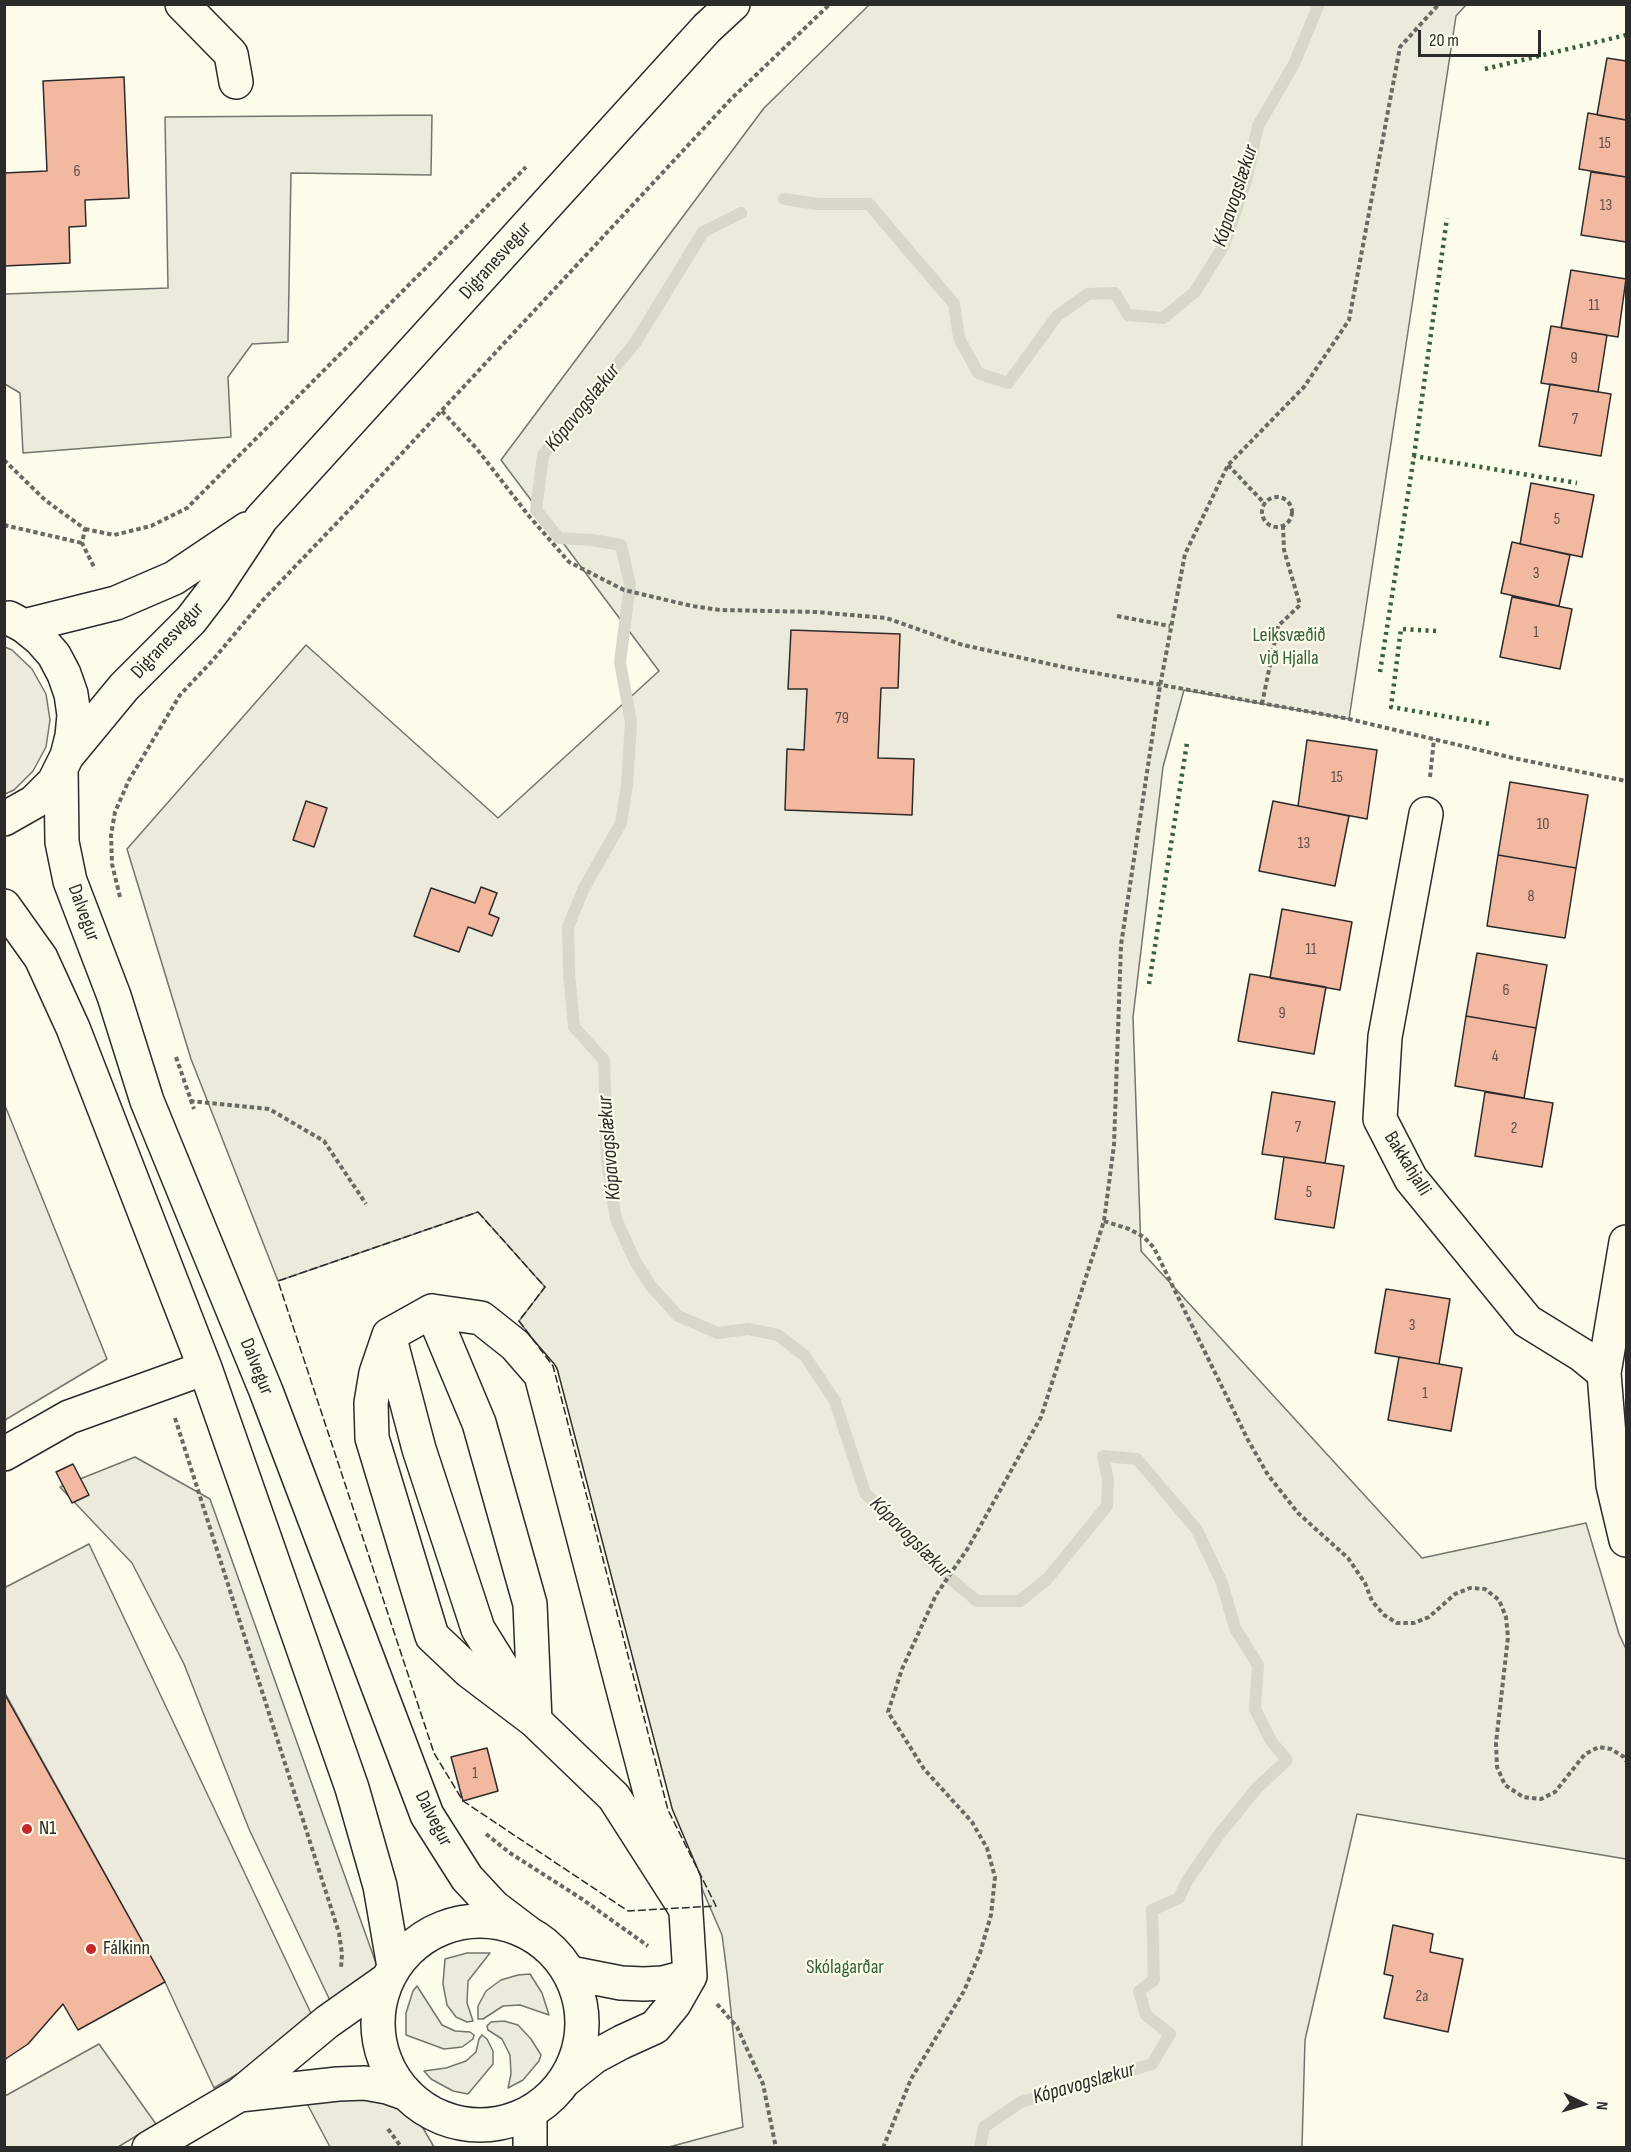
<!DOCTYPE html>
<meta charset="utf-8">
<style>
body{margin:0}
#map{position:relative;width:1631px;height:2152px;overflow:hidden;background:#fdfbea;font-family:"Sofia Sans Condensed",sans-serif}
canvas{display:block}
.frame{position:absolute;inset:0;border:6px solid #2b2b2b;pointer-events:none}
.north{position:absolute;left:1553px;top:2074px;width:60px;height:60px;-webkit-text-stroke:4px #fdfbea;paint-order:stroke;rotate:95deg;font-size:16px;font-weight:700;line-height:24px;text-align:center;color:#2b2b2b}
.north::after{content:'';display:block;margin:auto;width:21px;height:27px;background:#2b2b2b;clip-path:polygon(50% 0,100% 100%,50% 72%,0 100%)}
.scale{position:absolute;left:1418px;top:30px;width:123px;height:27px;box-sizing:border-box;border:3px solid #2b2b2b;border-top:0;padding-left:8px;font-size:18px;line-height:21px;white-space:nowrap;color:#2b2b2b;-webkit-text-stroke:4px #fdfbea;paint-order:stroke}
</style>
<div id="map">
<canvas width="1631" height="2152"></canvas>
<div class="frame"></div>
<div class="north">N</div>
<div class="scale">20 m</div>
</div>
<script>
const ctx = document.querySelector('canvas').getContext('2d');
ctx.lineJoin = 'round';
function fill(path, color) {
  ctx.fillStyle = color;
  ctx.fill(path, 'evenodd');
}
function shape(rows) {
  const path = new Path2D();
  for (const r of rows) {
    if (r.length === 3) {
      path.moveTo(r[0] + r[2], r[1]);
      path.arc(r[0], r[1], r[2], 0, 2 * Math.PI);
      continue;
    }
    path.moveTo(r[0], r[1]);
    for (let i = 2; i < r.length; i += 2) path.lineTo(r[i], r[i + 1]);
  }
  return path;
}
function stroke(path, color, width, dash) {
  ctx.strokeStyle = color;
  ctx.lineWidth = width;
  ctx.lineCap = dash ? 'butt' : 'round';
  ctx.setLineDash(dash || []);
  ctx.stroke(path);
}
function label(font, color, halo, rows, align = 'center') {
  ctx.font = font + ' "Sofia Sans Condensed",sans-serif';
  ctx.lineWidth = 4.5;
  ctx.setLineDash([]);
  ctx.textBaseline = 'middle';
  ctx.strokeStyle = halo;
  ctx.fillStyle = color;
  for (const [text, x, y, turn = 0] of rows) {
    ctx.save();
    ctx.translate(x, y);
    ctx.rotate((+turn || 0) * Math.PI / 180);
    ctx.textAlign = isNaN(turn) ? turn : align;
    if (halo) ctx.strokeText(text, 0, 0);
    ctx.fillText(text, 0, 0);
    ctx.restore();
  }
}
const green = shape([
 [869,5,1466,5,1456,16,1349,719,1184,690,1163,767,1133,1017,1141,1251,1422,1558,1586,1523,1619,1634,1626,1649,1626,1859,1357,1814,1305,2040,1302,2147,669,2147,743,2127,727,1973,722,1935,668,1810,553,1366,519,1321,545,1287,478,1212,278,1281,191,1059,127,849,306,645,498,818,659,671,501,460,764,108,869,5],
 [5,647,12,650,32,669,46,694,50,720,46,747,33,771,14,790,5,794,5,647],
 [135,1457,210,1499,382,1980,333,2007,249,1829,184,1664,132,1563,60,1487,135,1457],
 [467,1953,490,1953,468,1981,467,2003,473,2021,467,2022,456,2017,447,2005,443,1984,445,1959,467,1953],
 [530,1974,542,1993,549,2015,520,2005,503,2006,483,2019,478,2019,478,2006,486,1991,501,1980,518,1975,530,1974],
 [417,1986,442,2025,455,2031,470,2032,474,2035,473,2039,462,2047,444,2049,406,2035,406,2013,413,1991,417,1986],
 [504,2021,518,2025,531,2039,541,2055,539,2061,523,2080,508,2088,511,2074,510,2055,502,2039,488,2030,487,2026,491,2022,504,2021],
 [482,2035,487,2039,493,2051,493,2064,468,2094,453,2091,431,2079,424,2071,446,2068,466,2061,476,2052,479,2039,482,2035],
 [374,2089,416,2116,434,2147,330,2147,303,2096,374,2089]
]);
fill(green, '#ecebdb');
stroke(green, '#74746e', 1.5);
const parking = shape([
 [432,115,431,175,291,173,288,342,252,344,228,377,231,437,23,453,20,393,5,384,5,294,168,288,165,117,432,115],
 [4,1103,107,1359,5,1420,4,1420,4,1103],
 [89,1544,317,2026,214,2088,165,1982,5,1693,4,1588,89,1544],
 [99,2044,156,2124,118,2147,5,2147,5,2096,99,2044]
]);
fill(parking, '#eceadb');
stroke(parking, '#74746e', 1.5);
stroke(shape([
 [784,199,818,204,869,204,954,304,959,338,978,373,1008,383,1057,316,1088,294,1115,293,1128,315,1163,318,1195,292,1224,245,1246,181,1258,126,1294,64,1319,4],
 [741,213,703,232,635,343,543,455,536,510,559,538,592,540,621,545,630,584,620,662,631,722,627,785,621,823,584,888,568,927,569,973,574,1027,604,1060,607,1160,616,1219,635,1261,651,1286,678,1316,718,1333,748,1329,778,1335,805,1356,835,1401,865,1493,932,1563,977,1601,1020,1601,1048,1578,1107,1506,1108,1479,1103,1456,1137,1459,1197,1530,1222,1583,1235,1628,1258,1665,1255,1709,1271,1741,1287,1760,1256,1789,1218,1836,1187,1881,1179,1898,1152,1910,1154,1980,1139,1991,1146,2015,1170,2034,1152,2064,1021,2102,984,2127,980,2148]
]), '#d8d7c9', 12);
const building = shape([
 [1607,58,1626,61,1626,120,1597,115,1607,58],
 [124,77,129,198,85,200,86,226,69,227,70,263,4,266,4,173,47,171,43,81,124,77],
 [1588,113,1626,120,1626,177,1579,169,1588,113],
 [1591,172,1626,177,1626,242,1581,235,1591,172],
 [1571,270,1626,279,1618,337,1561,328,1571,270],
 [1551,326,1607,335,1598,392,1541,383,1551,326],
 [1550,384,1611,394,1601,456,1539,446,1550,384],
 [1531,483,1594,495,1582,557,1520,544,1531,483],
 [1512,542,1570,555,1559,606,1501,593,1512,542],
 [1512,597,1572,609,1560,669,1500,657,1512,597],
 [791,630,900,634,898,688,881,688,878,758,914,759,912,815,785,810,787,749,804,750,807,689,788,689,791,630],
 [1307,740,1377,750,1367,819,1298,806,1307,740],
 [1510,782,1588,795,1576,868,1498,855,1510,782],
 [306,801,327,808,314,847,293,840,306,801],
 [1273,801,1349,816,1335,886,1259,871,1273,801],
 [1498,855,1576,868,1565,938,1487,926,1498,855],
 [481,887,497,893,489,914,499,918,492,936,468,927,459,952,414,936,431,888,475,903,481,887],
 [1282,909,1352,922,1340,990,1270,978,1282,909],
 [1477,953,1547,965,1536,1028,1466,1016,1477,953],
 [1250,974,1326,987,1314,1054,1238,1041,1250,974],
 [1466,1016,1536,1028,1524,1098,1455,1086,1466,1016],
 [1272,1092,1335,1102,1325,1163,1262,1154,1272,1092],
 [1485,1092,1553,1103,1542,1167,1475,1156,1485,1092],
 [1284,1157,1344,1166,1334,1228,1275,1219,1284,1157],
 [1386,1289,1450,1299,1439,1364,1375,1353,1386,1289],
 [1399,1357,1462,1368,1451,1431,1388,1420,1399,1357],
 [73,1464,89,1495,72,1503,56,1472,73,1464],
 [4,1693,165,1982,78,2030,63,2004,28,2044,4,2060,4,1693],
 [487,1748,498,1791,463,1801,451,1757,487,1748],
 [1393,1925,1433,1934,1430,1952,1463,1959,1448,2032,1384,2018,1393,1976,1384,1974,1393,1925]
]);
fill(building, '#f2b8a0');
stroke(building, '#2b2b2b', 1.5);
const minor = shape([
 [182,4,231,54,236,82],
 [24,626,116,603,174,578,247,529],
 [67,756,124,687,191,620,214,590,261,519,707,28,733,4],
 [61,768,62,842,70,881,114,996,147,1101,266,1391,427,1815,467,1878,494,1907,527,1932],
 [1426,814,1385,1037,1380,1119,1411,1179,1527,1321,1582,1355,1604,1373],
 [4,819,34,802,54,782,67,756,72,736,74,715,71,694,64,674,54,655,40,639,24,626,9,618],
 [4,906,41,958,73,1028,205,1368,352,1788,380,1886,394,1967],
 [1626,1242,1604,1373,1613,1485,1626,1540],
 [432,1311,479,1423,530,1604,535,1721],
 [389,1335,419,1449,478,1629,524,1703],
 [4,1454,69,1417,205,1368],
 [480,2023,102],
 [570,1973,621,1983,644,1984,663,1983,690,1976],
 [564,2081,594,2057,622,2042,655,2027,674,2004,690,1976,684,1881,656,1815,541,1375,515,1345,481,1318,432,1311,389,1335,376,1373,371,1403,372,1438,432,1636,469,1671,535,1721,614,1797,685,1908],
 [239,2095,338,2084,365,2083,387,2087,407,2094],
 [530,2113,530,2148],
 [149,2148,239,2095,327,2022,388,1979]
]);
stroke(minor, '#2b2b2b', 36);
stroke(shape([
 [442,411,477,449,529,516,569,562,624,590,692,606,720,610,816,612,886,618,963,645,1068,668,1349,719,1513,758,1626,781],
 [4,460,45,500,85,529,82,543,95,569],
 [1228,465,1265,504],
 [1277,512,15],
 [4,525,82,543],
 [85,529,114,535,151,526,187,508,526,167],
 [1117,616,1170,626],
 [1262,704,1278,626,1300,605,1284,550,1283,526],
 [1430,777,1434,739],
 [120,897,112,864,111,835,115,812,129,780,180,695,213,660,263,600,352,507,731,99,830,4],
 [176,1057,194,1109],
 [190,1101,269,1109,324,1141,366,1204],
 [1104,1221,1129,1229,1144,1237,1154,1248,1248,1440,1268,1475,1298,1513,1348,1558,1365,1583,1372,1601,1384,1615,1397,1623,1414,1623,1429,1617,1455,1594,1470,1588,1485,1589,1499,1600,1506,1617,1508,1637,1496,1743,1497,1767,1505,1785,1523,1797,1541,1799,1555,1792,1585,1754,1599,1747,1611,1749,1624,1757,1626,1761],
 [175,1418,339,1933,342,1954,341,1967],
 [486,1834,510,1853,582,1899,648,1946],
 [717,2004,737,2027,763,2084,776,2148],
 [388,2129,402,2148],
 [883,2148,911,2079,964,1991,980,1953,991,1915,995,1877,987,1848,972,1822,924,1769,888,1712,902,1669,936,1595,968,1548,1041,1417,1104,1221,1114,1145,1121,945,1160,686,1185,554,1228,465,1304,387,1349,320,1400,47,1439,4]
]), '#6a6964', 4, [4.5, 3]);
stroke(minor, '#fdfbea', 33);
stroke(shape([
 [1485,69,1626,35],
 [1414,456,1447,218],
 [1436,631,1401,629,1391,707,1490,724],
 [1380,672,1414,456,1577,483],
 [1149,984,1187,743]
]), '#34623c', 4.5, [3, 4.5]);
stroke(shape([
 [478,1212,545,1287,519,1321,553,1366,668,1810,716,1906,628,1911,463,1801,434,1753,278,1281,478,1212]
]), '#2b2b2b', 1.5, [8, 3]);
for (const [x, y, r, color] of [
 [27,1829,6,"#c62828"],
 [91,1949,6,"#c62828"]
]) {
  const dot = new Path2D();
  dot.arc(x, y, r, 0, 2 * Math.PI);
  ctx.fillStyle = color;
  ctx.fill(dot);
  stroke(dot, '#fdfbea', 2);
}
label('16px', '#5d4e48', null, [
 ["15",1605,144],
 ["6",77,172],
 ["13",1606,206],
 ["11",1594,306],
 ["9",1574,359],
 ["7",1575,420],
 ["5",1557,520],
 ["3",1536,574],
 ["1",1536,633],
 ["79",842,719],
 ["15",1337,778],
 ["10",1543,825],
 ["13",1304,844],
 ["8",1531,897],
 ["11",1311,950],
 ["6",1506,991],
 ["9",1282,1014],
 ["4",1495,1057],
 ["7",1298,1128],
 ["2",1514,1129],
 ["5",1309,1193],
 ["3",1412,1326],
 ["1",1425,1394],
 ["1",475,1774],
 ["2a",1422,1997]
]);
label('20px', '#2b2b2b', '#fdfbea', [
 ["Digranesvegur",496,261,-48],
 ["Digranesvegur",168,641,-47],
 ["Dalvegur",83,913,70],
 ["Bakkahjalli",1407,1164,58],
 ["Dalvegur",256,1367,68],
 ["Dalvegur",433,1819,63]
]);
label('20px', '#34623c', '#fdfbea', [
 ["Leiksvæðið",1289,636],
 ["við Hjalla",1289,659],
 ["Skólagarðar",845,1968]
]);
label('20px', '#2b2b2b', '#fdfbea', [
 ["N1",39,1829],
 ["Fálkinn",103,1949]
], 'left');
label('italic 21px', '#2b2b2b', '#fdfbea', [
 ["Kópavogslækur",1236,196,-72],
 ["Kópavogslækur",583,408,-51],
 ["Kópavogslækur",610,1148,-95],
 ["Kópavogslækur",910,1538,45],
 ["Kópavogslækur",1084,2084,-16]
]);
</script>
